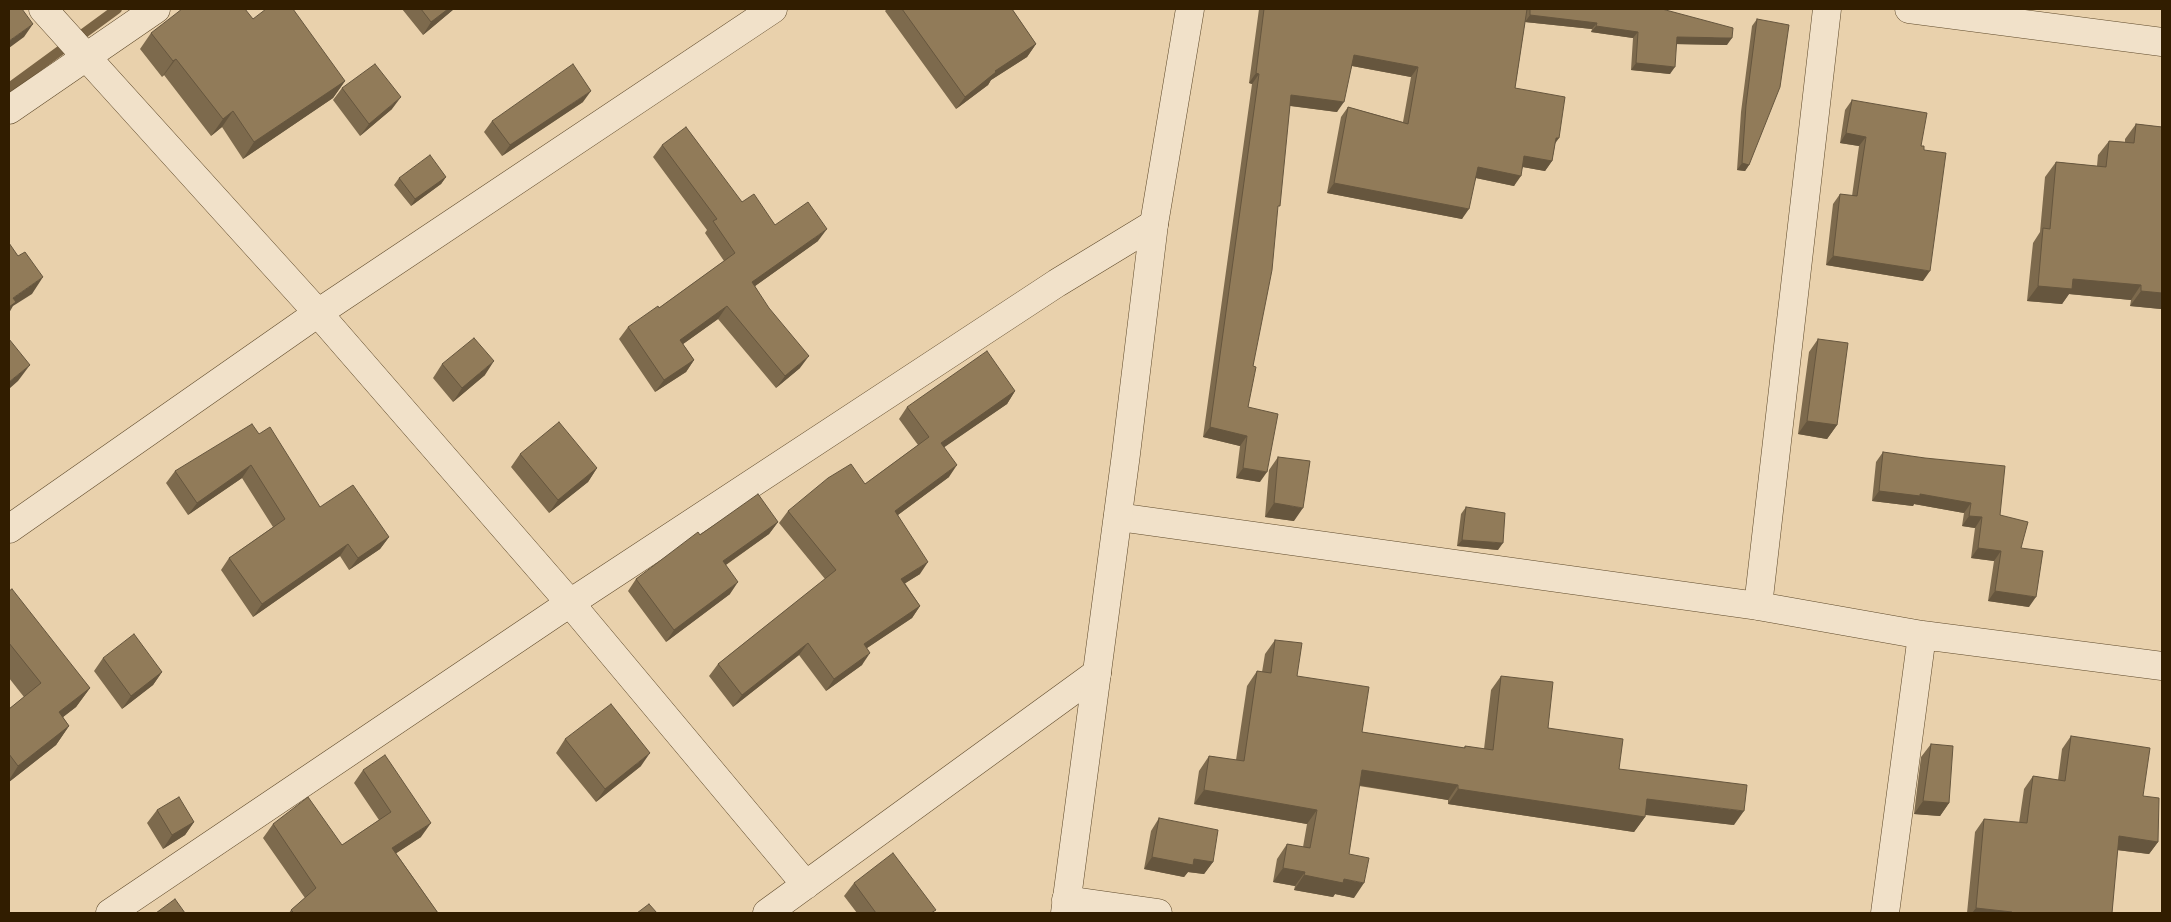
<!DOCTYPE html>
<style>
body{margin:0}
#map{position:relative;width:2171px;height:922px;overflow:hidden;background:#e9d1ac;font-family:"Gentium Book Plus",serif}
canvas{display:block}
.frame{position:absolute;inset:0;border:10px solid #311d00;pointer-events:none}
</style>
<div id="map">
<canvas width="2171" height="922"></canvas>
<div class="frame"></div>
</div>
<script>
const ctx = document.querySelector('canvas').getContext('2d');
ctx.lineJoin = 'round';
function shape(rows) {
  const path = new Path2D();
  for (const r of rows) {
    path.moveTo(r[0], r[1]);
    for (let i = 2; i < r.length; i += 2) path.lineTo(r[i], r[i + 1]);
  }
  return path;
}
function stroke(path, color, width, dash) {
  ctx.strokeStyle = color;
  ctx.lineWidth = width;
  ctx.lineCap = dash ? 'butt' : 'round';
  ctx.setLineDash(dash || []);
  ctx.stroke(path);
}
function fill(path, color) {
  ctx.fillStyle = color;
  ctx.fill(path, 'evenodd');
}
stroke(shape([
 [9,88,117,9]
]), '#7a6444', 10);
const minor = shape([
 [43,9,318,313,570,603,806,885],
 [1909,9,2162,42],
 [9,110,156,9],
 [1118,517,1758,606,1922,635,2162,666],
 [9,529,318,313,773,9],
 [1758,606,1827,9],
 [1066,900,1158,913],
 [110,913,570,603,1057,283,1154,224],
 [767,913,1097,673],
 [1885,913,1922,635]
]);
const tertiary = shape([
 [1065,913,1126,454,1154,224,1190,9]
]);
stroke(minor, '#5f4a2b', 29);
stroke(tertiary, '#5f4a2b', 29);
stroke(minor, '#f1e1c9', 28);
stroke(tertiary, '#f1e1c9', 28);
fill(shape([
 [402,9,454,9,423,35],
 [887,9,1012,9,1036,44,1027,57,991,80,988,85,956,109,885,11],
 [1259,9,1662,9,1727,45,1676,44,1670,74,1631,70,1633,38,1591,32,1592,29,1525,22,1515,88,1555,145,1552,161,1545,171,1523,167,1514,186,1476,178,1462,219,1327,193,1341,117,1348,107,1403,122,1411,77,1352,66,1337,112,1290,106,1277,210,1253,366,1248,407,1260,482,1236,478,1240,446,1203,437,1252,84,1249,83],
 [253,19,345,81,333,98,243,159,222,127,211,136,164,75,162,77,140,49,151,33],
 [1757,19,1749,165,1745,171,1737,170,1741,112,1752,26],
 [342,88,392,109,360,136,333,100],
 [1852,100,1921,146,1924,150,1923,281,1826,265,1833,204,1840,194,1852,196,1859,146,1840,143,1845,110],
 [583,102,502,156,484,132,492,121],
 [2136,124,2162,127,2162,307,2161,309,2130,306,2131,300,2069,294,2062,304,2027,301,2033,243,2040,232,2045,177,2056,162,2097,166,2098,155,2109,141,2125,142,2125,139],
 [662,145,775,225,818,241,755,286,800,368,776,388,718,319,683,344,694,360,686,372,655,392,619,339,628,327,659,308,724,261,705,233,707,230,653,157],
 [446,177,441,184,411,206,394,185,399,178],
 [1818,339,1837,425,1827,439,1798,434,1809,352],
 [442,364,485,375,453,402,433,378],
 [1015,391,1007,404,944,447,949,477,898,515,920,574,905,583,920,606,912,618,867,648,862,665,826,691,799,655,733,707,709,676,718,664,825,579,779,523,788,511,865,484,918,445,899,419,907,407],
 [259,434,320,507,389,537,380,549,349,570,340,556,253,617,221,570,229,558,273,527,242,478,188,515,166,483,175,471],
 [1883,452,2000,515,2021,548,2029,607,1988,601,1994,561,1971,558,1975,528,1962,526,1964,513,1914,504,1913,506,1872,501,1876,462],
 [520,454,597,468,588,482,549,513,511,467],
 [1278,457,1294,521,1265,517,1269,470],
 [1466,507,1498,550,1457,546,1461,514],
 [778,522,769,534,726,565,730,594,666,642,628,591,636,579,700,535],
 [9,591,90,688,76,707,63,717,69,726,56,745,9,782,9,709,24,697,9,678],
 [1275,640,1297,676,1362,732,1464,748,1465,746,1484,749,1491,690,1501,676,1548,728,1619,769,1734,825,1645,814,1645,817,1634,832,1448,804,1448,800,1359,786,1349,854,1354,898,1335,894,1333,897,1294,890,1295,886,1273,882,1277,859,1287,844,1303,847,1307,824,1194,804,1199,771,1209,756,1236,760,1247,686,1257,671,1262,672,1265,654],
 [103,658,162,672,153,685,122,709,94,671],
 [2071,736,2143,796,2158,842,2149,854,2117,850,2112,913,1967,913,1975,832,1984,819,2019,823,2024,789,2033,776,2058,780,2062,749],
 [565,739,641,766,596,802,556,753],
 [1931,744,1949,803,1940,816,1914,814,1921,757],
 [363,770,421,837,396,853,438,913,289,913,291,910,305,898,263,838,273,824,342,845,379,820,354,783],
 [157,810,194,822,185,835,163,849,147,823],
 [1159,818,1213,862,1204,874,1188,872,1184,877,1144,869,1151,831],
 [854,883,933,913,857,913,844,896]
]), '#7d6a4d');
fill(shape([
 [448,9,454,9,423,35,431,22],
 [1530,15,1597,23,1592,29,1525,22],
 [33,24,24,37,9,48,9,41],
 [1596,26,1638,32,1633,38,1591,32],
 [1677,37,1732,38,1727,45,1672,44],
 [1036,44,1027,57,991,80,988,85,956,109,965,97,995,71],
 [1354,55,1418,67,1411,77,1347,65],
 [176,59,164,75,162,77,173,61],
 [1636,63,1675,67,1670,74,1631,70],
 [1256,73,1259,74,1252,84,1249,83],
 [345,81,333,98,243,159,254,142],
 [591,91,583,102,502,156,510,145],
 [1291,95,1344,102,1337,112,1284,105],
 [401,97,392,109,360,136,369,124],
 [233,111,222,127,211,136,223,119],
 [1846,133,1866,137,1859,146,1840,143],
 [1556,138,1559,138,1552,148],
 [1524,156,1552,161,1545,171,1517,166],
 [1742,163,1749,165,1745,171,1737,170],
 [1478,167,1521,176,1514,186,1471,177],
 [446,177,441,184,411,206,415,199],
 [1334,183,1469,209,1462,219,1327,193],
 [827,229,818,241,744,294,752,282],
 [1833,256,1930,271,1923,281,1826,265],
 [43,277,32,294,13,306,9,313,9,304,13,298],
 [2073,279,2141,285,2131,300,2069,294,2062,304,2027,301,2038,286],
 [2141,291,2162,293,2162,307,2161,309,2130,306],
 [727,306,718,319,672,352,680,340],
 [809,356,800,368,776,388,785,376],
 [694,360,686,372,655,392,664,380],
 [494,361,485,375,453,402,462,388],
 [30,365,18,381,9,389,9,382],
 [1015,391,1007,404,933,455,941,443],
 [1807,421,1837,425,1827,439,1798,434],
 [1210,427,1247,436,1240,446,1203,437],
 [251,465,242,478,188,515,197,503],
 [957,465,949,477,887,523,895,511],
 [597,468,588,482,549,513,558,500],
 [1243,468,1267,472,1260,482,1236,478],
 [1879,491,1920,494,1971,503,1964,513,1914,504,1913,506,1872,501],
 [1274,503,1303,508,1294,521,1265,517],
 [1969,516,1982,517,1975,528,1962,526],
 [778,522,769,534,714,573,723,561],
 [389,537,380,549,349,570,358,558],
 [1462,540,1503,543,1498,550,1457,546],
 [348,544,340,556,253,617,262,604],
 [1978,548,2001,551,1994,561,1971,558],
 [928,562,920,574,893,591,901,579],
 [738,582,730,594,666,642,674,630],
 [1995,591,2036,597,2029,607,1988,601],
 [920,606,912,618,855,656,864,644],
 [808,643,799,655,733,707,742,695],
 [870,653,862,665,826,691,834,679],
 [162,672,153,685,122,709,131,696],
 [90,688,76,707,45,731,59,712],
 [69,726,56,745,9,782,9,780,18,766],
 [650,753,641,766,596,802,605,789],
 [1362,770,1458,785,1448,800,1352,784],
 [1458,789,1645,817,1634,832,1448,804],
 [1204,790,1317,810,1307,824,1194,804],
 [1647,799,1744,811,1734,825,1637,814],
 [1923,801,1949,803,1940,816,1914,814],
 [194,822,185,835,163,849,172,835],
 [431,823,421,837,383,862,392,848],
 [2119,836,2158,842,2149,854,2109,849],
 [1152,857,1194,859,1213,862,1204,874,1188,872,1184,877,1144,869],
 [1283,868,1305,872,1295,886,1273,882],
 [1304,875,1344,879,1364,883,1354,898,1335,894,1333,897,1294,890],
 [1976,908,2012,912,2011,913,1972,913]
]), '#66563e');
const building = shape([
 [9,9,22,9,33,24,9,41,9,9],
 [182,9,245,9,253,19,266,9,293,9,345,81,254,142,233,111,223,119,176,59,173,61,151,33,182,9],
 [421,9,448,9,431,22,421,9],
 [902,9,1012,9,1036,44,995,71,996,72,965,97,902,9],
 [1264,9,1527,9,1515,88,1565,97,1559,138,1556,138,1552,161,1524,156,1521,176,1478,167,1469,209,1334,183,1348,107,1408,124,1418,67,1354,55,1344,102,1291,95,1280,206,1278,206,1272,270,1253,366,1256,367,1248,407,1278,414,1267,472,1243,468,1247,436,1210,427,1259,74,1256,73,1264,9],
 [1530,9,1662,9,1733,28,1732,38,1677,37,1675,67,1636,63,1638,32,1596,26,1597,23,1530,15,1530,9],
 [1757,19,1789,25,1780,87,1749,165,1742,163,1746,105,1757,19],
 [375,64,401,97,369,124,342,88,375,64],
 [573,64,591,91,510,145,492,121,573,64],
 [1852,100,1927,113,1921,146,1924,146,1924,150,1946,153,1930,271,1833,256,1840,194,1857,196,1866,137,1846,133,1852,100],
 [2136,124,2162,127,2162,293,2141,291,2141,285,2073,279,2072,289,2038,286,2043,228,2050,229,2056,162,2106,167,2109,141,2134,143,2136,124],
 [686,127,742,202,754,194,775,225,808,202,827,229,752,282,769,308,809,356,785,376,727,306,680,340,694,360,664,380,628,327,658,306,659,308,735,253,713,221,717,219,662,145,686,127],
 [430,155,446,177,415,199,399,178,430,155],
 [9,243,18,256,25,252,43,277,13,298,16,302,9,307,9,243],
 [474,338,494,361,462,388,442,364,474,338],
 [9,339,30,365,9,382,9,339],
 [1818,339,1848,343,1837,425,1807,421,1818,339],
 [987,351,1015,391,941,443,957,465,895,511,928,562,901,579,920,606,864,644,870,653,834,679,808,643,742,695,718,664,836,570,788,511,828,478,851,464,865,484,929,437,907,407,987,351],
 [559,422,597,468,558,500,520,454,559,422],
 [252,424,259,434,270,427,320,507,353,485,389,537,358,558,348,544,262,604,229,558,285,519,251,465,197,503,175,471,252,424],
 [1883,452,1925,458,2005,466,2000,515,2028,522,2021,548,2043,551,2036,597,1995,591,2001,551,1978,548,1982,517,1969,516,1971,503,1920,494,1920,496,1879,491,1883,452],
 [1278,457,1310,461,1303,508,1274,503,1278,457],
 [758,494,778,522,723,561,738,582,674,630,636,579,698,532,700,535,758,494],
 [1466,507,1505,513,1503,543,1462,540,1466,507],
 [12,589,90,688,59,712,69,726,18,766,9,754,9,709,41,683,9,643,9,591,12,589],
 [134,634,162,672,131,696,103,658,134,634],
 [1275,640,1302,643,1297,676,1369,687,1362,732,1465,748,1465,746,1493,750,1501,676,1553,682,1548,728,1623,739,1619,769,1747,785,1744,811,1647,799,1645,817,1458,789,1458,785,1362,770,1349,854,1369,858,1364,883,1344,879,1343,883,1304,875,1305,872,1283,868,1287,844,1310,848,1317,810,1204,790,1209,756,1244,761,1257,671,1271,673,1275,640],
 [611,704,650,753,605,789,565,739,611,704],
 [2071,736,2150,748,2143,796,2159,798,2158,842,2119,836,2112,913,2012,913,2012,912,1976,908,1984,819,2027,823,2033,776,2065,781,2071,736],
 [1931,744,1953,746,1949,803,1923,801,1931,744],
 [385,755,431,823,392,848,438,913,294,913,291,910,316,888,273,824,308,797,342,845,391,812,363,770,385,755],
 [179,797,194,822,172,835,157,810,179,797],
 [1159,818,1218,830,1213,862,1194,859,1193,865,1152,857,1159,818],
 [893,853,936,910,931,913,876,913,854,883,893,853],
 [175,899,185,913,156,913,175,899],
 [649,904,657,913,637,913,649,904]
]);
fill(building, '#917b59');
stroke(building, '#66563e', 1);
</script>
